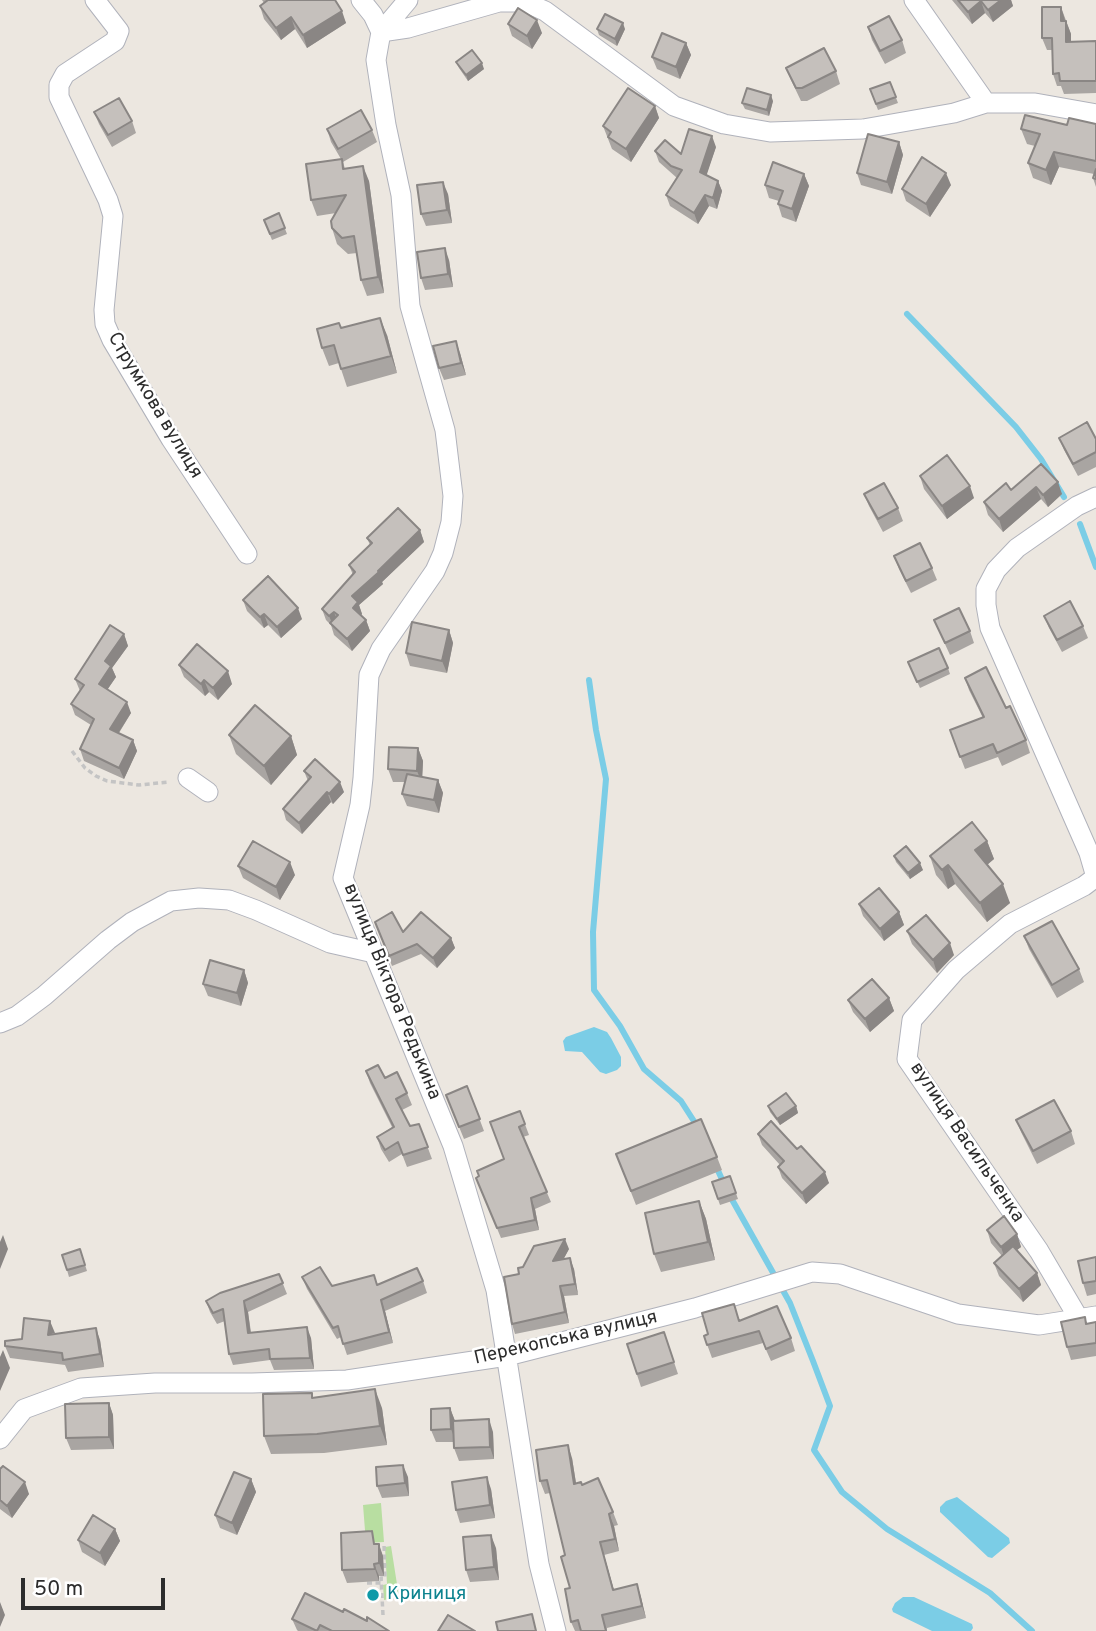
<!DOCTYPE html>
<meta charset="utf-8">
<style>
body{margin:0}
#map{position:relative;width:1096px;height:1631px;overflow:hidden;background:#ece7e0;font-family:Overpass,sans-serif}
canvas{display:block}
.scale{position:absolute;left:21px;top:1578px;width:144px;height:32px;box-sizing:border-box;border:4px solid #2c2c2c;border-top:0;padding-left:9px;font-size:21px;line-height:24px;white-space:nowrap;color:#2c2c2c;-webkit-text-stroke:5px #fff;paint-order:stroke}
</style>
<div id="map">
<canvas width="1096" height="1631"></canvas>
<div class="scale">50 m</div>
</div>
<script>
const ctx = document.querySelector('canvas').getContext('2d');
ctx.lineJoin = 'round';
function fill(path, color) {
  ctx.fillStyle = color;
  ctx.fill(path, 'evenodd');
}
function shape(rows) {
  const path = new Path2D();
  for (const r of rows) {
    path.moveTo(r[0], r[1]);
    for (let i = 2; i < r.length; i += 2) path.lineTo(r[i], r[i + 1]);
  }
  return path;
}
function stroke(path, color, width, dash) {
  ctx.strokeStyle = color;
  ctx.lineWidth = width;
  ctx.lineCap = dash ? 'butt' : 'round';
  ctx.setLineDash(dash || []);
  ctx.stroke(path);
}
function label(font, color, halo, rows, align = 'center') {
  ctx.font = font + ' Overpass,sans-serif';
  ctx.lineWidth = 5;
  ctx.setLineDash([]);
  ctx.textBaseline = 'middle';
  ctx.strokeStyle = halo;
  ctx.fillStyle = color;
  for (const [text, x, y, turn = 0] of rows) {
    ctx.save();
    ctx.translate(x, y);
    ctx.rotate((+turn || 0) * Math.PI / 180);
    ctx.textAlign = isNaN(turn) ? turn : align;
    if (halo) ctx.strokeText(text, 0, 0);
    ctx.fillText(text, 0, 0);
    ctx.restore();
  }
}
fill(shape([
 [381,1503,384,1542,366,1543,363,1505],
 [391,1546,399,1597,384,1600,383,1585,387,1584,385,1547]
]), '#b8dea1');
fill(shape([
 [594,1027,607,1032,611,1038,621,1057,621,1066,617,1070,606,1074,600,1072,582,1052,565,1051,563,1041,566,1037],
 [957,1497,1009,1538,1010,1543,992,1558,988,1557,940,1512,940,1507,946,1501],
 [903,1597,914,1597,972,1624,973,1628,971,1631,932,1631,893,1612,892,1609,895,1603]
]), '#7bcde6');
stroke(shape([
 [907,314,1016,427,1041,459,1064,497],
 [1080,524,1096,567],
 [589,680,596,730,606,779,593,932,594,990,620,1026,644,1069,681,1101,699,1129],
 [715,1164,725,1186],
 [730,1196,790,1303,813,1361,830,1406,814,1450,842,1492,887,1529,990,1593,1032,1631]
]), '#7bcde6', 6);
const minor = shape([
 [95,0,119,31,115,41,65,74,59,85,59,97,108,200,113,216,104,310,105,324,112,340,171,439,247,554],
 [361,0,373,15,381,32,376,60,386,125,401,195,410,306,445,430,453,496,451,522,443,553,435,571,381,649,369,675,363,778,360,805,343,878,453,1146,496,1290,539,1564,556,1631],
 [914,0,986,103],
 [381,32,408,28,499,2,525,2,545,11,674,106,724,124,770,132,863,129,954,113,986,103,1035,103,1096,114],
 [381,32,408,0],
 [1096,497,1077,506,1017,548,996,570,986,589,986,605,990,628,1089,853,1096,877],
 [188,778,208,792],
 [0,1023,17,1016,44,996,108,940,132,922,171,901,199,898,229,900,256,910,330,943,374,953],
 [1079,1319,1039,1251,907,1059,912,1020,956,970,1010,924,1084,886,1096,877],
 [0,1439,24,1409,81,1388,155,1383,252,1383,347,1380,507,1356,695,1308,812,1272,840,1274,958,1314,1039,1325,1096,1316]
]);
stroke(minor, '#b0b2bb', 21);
stroke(shape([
 [72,751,85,768,96,776,107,781,139,785,169,782],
 [367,1583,381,1583],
 [383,1615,381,1578,385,1578,384,1544]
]), '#c4c4c4', 3.5, [5, 3.5]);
stroke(minor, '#fff', 19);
fill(shape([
 [262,0,335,0,346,23,307,48,295,29,281,40,264,19,260,6,264,3],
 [952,0,1011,0,1013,6,993,22,985,13,972,24],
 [1061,7,1071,34,1071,42,1096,41,1096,93,1064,94,1061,86,1057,86,1053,74,1052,50,1047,50,1042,38],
 [508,24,542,33,532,49,512,36],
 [868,27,902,40,906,53,885,64,872,40],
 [597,29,625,29,617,46,599,35],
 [686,43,691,55,680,79,657,69,652,57],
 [456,62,484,69,468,81,459,68],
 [786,68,836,71,840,84,807,101,801,101,791,80],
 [890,82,898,103,878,110,870,89],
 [773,101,769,116,745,109,742,103],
 [655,106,659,118,631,162,612,149,603,126],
 [94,112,132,121,136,133,112,147,99,124],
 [1096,124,1096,187,1093,178,1094,174,1059,167,1051,185,1033,178,1028,163,1035,146,1027,144,1021,129,1067,125],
 [327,129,372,130,377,142,343,162,345,169,369,181,384,293,367,296,361,280,357,253,348,254,337,244,332,228,336,213,317,216,311,200,341,159,331,142],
 [899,142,903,155,892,194,861,185,857,173],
 [716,147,706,175,718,181,722,191,717,209,709,206,698,224,670,206,666,195,677,178,659,162,655,151,681,154],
 [804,174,809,186,796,222,782,217,778,204,779,201,769,198,765,185],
 [951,185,930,217,906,201,902,189],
 [448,194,452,223,426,226,421,214],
 [279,213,287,234,272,240,264,220],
 [449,260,453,287,425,290,421,278],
 [341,328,387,335,397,373,347,387,339,363,329,366,322,348],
 [460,353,466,375,444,380,439,368],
 [1059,438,1096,439,1096,467,1078,476,1064,450],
 [1041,464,1062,494,1048,507,1041,499,1003,532,988,515,984,502,1011,490],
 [920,476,974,498,947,519,924,489],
 [864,494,898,508,903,521,883,532,869,506],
 [420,530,424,542,382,582,383,584,359,605,362,614,361,615,366,620,370,631,352,651,334,635,331,625,326,620,322,609,353,575,349,565,370,545,367,538],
 [894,556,932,568,937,580,911,593,899,569],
 [243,600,302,619,281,638,268,625,264,628,247,611],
 [1044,616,1083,626,1088,638,1062,652,1049,628],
 [934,620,970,631,974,643,950,655],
 [449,630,453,643,447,673,410,666,406,653],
 [124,634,128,646,112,668,116,677,107,690,131,713,119,733,133,740,137,751,124,779,84,761,80,749,91,725,75,715,71,704,80,691,75,679],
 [908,662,948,668,950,674,920,688],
 [179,665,232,684,218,700,209,692,205,696,184,677],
 [965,678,1006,708,1026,740,1030,753,1002,766,998,757,965,769,950,730,983,718,969,690],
 [229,735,291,736,297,755,271,785,236,754],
 [418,748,423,761,422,777,438,780,443,793,439,813,407,806,402,794,405,782,393,782,388,769],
 [304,771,344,792,333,804,331,802,302,834,286,820,283,809,308,781],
 [987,841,994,859,987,865,1010,903,987,922,955,884,948,889,936,875,930,856],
 [894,856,923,870,910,879,896,862],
 [238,866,295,875,280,900,243,878],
 [859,904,899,912,904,925,884,941,863,916],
 [375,922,403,932,451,938,455,948,437,968,421,954,392,966],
 [907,931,954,955,937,973,912,944],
 [1024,936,1079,969,1084,982,1057,998,1029,949],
 [244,970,248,983,241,1006,208,996,203,984],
 [889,998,894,1011,870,1032,853,1012,848,1000],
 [366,1071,385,1078,407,1093,412,1105,402,1110,410,1126,419,1124,432,1159,407,1167,402,1154,389,1162,381,1149,377,1137,392,1127,370,1083],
 [467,1086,484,1131,464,1139,446,1095],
 [768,1106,796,1106,798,1113,780,1125,770,1112],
 [520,1111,529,1135,523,1137,551,1202,535,1209,539,1230,501,1238,476,1178,504,1159],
 [1016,1120,1071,1131,1075,1144,1037,1164,1021,1132],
 [758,1134,797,1149,829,1183,806,1204,782,1178,778,1167,780,1165,762,1145],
 [616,1154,717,1157,722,1170,636,1205],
 [730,1176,738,1199,720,1205,712,1182],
 [699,1201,706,1219,715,1260,661,1272,654,1254],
 [987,1230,1017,1234,1021,1247,1017,1250,1037,1273,1041,1285,1023,1302,999,1276,994,1263,1002,1256,991,1243],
 [80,1249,87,1271,69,1277,67,1270],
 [569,1249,563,1260,574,1269,578,1295,564,1296,569,1323,515,1334,512,1324,519,1274,523,1267],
 [1096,1257,1096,1294,1087,1296,1083,1283],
 [279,1274,287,1294,248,1312,251,1332,311,1338,314,1369,274,1370,270,1360,233,1365,229,1354,225,1321,217,1324,210,1312,206,1301],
 [302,1277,332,1286,378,1285,423,1281,427,1293,385,1311,393,1343,347,1355,341,1337,337,1339,307,1289],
 [1085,1317,1087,1324,1096,1322,1096,1356,1071,1360,1067,1347],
 [740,1321,791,1338,795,1351,771,1361,763,1343,712,1358,704,1336],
 [664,1332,678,1374,641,1387,627,1344],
 [55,1334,100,1340,104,1367,68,1372,65,1365,10,1358,5,1346],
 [313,1398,382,1408,387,1445,324,1453,271,1454,264,1436],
 [109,1403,113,1415,114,1449,71,1450,66,1438],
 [450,1408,455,1421,493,1432,494,1459,459,1461,454,1448,454,1442,436,1442,431,1430],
 [572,1458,576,1483,582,1485,613,1512,618,1525,614,1526,619,1551,604,1555,614,1590,637,1584,646,1618,607,1628,607,1631,575,1631,571,1622,570,1588,565,1555,550,1493,545,1494,540,1481],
 [0,1469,29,1494,12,1518,0,1509],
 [408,1477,409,1496,382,1498,377,1486],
 [251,1479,256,1492,237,1535,220,1528,215,1515],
 [491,1489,495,1518,460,1523,456,1510],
 [115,1529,120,1541,105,1566,82,1552,78,1540],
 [377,1544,383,1556,384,1576,379,1576,379,1581,347,1583,342,1570],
 [496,1548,499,1580,470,1582,466,1570],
 [343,1612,367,1621,389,1631,298,1631,297,1630,292,1619]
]), '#a9a5a2');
fill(shape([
 [1001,0,1011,0,1013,6,993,22,988,10],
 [981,1,985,13,972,24,968,12],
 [1061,7,1065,20,1065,34,1061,21],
 [342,11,346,23,307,48,303,35],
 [291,17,295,29,281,40,276,28],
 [537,20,542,33,532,49,527,36],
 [1066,21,1071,34,1071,54,1066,42],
 [623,23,625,29,617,46,615,39],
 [686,43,691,55,680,79,676,67],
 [482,63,484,69,468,81,466,75],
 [771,95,773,101,769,116,767,110],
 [655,106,659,118,631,162,626,149],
 [712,136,716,147,704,183,700,172],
 [899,142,903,155,892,194,887,182],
 [1054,152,1059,167,1051,185,1046,170],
 [363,166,369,181,384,293,378,277],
 [946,173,951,185,930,217,926,204],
 [804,174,809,186,796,222,792,209],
 [718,181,722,191,717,209,713,198],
 [443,182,448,194,452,223,447,210],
 [705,195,709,206,698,224,694,213],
 [445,248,449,260,453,287,448,274],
 [380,318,387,335,397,373,391,356],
 [456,341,460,353,466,375,461,363],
 [1058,482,1062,494,1048,507,1043,495],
 [970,486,974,498,947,519,942,506],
 [1036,487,1041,499,1003,532,999,519],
 [420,530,424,542,382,582,383,584,359,605,362,614,357,619,353,608,352,596],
 [298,608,302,619,281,638,277,627],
 [334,612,338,623,333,625,329,616],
 [264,614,268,625,264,628,260,617],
 [366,620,370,631,352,651,347,639],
 [449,630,453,643,447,673,442,661],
 [124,634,128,646,112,668,116,677,103,696,99,684,105,661],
 [228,671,232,684,218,700,213,688],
 [204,680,209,692,205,696,201,684],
 [127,702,131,713,114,740,110,729],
 [291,736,297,755,271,785,264,766],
 [133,740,137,751,124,779,119,768],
 [418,748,423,761,422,783,417,771],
 [438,780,443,793,439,813,434,800],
 [340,782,344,792,333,804,329,794],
 [327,792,331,802,302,834,299,823],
 [987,841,994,859,982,869,975,850],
 [290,862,295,875,280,900,276,887],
 [920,863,923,870,910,879,908,873],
 [948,865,955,884,948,889,942,870],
 [1003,884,1010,903,987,922,980,903],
 [899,912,904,925,884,941,880,929],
 [451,938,455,948,437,968,433,958],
 [950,943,954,955,937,973,933,960],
 [244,970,248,983,241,1006,237,993],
 [889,998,894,1011,870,1032,865,1019],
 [796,1106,798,1113,780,1125,777,1119],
 [825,1172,829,1183,806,1204,802,1193],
 [531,1198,535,1209,539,1230,535,1220],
 [699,1201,706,1219,715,1260,708,1242],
 [1017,1234,1021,1247,1005,1259,1001,1247],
 [3,1235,8,1249,0,1269,0,1242],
 [565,1239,569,1249,557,1271,553,1261],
 [570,1258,574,1269,578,1295,575,1284],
 [1037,1273,1041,1285,1023,1302,1019,1289],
 [560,1286,564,1296,569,1323,565,1312],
 [381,1300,385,1311,393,1343,389,1332],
 [244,1301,248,1312,252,1344,248,1333],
 [50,1321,55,1333,48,1335],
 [307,1327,311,1338,314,1369,310,1358],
 [96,1328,100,1340,104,1367,100,1354],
 [3,1350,10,1368,0,1391,0,1357],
 [375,1389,382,1408,387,1445,380,1426],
 [109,1403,113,1415,114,1449,109,1437],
 [450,1408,455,1421,456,1442,451,1429],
 [489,1419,493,1432,494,1459,490,1447],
 [568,1445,572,1458,578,1496,574,1484],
 [403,1465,408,1477,409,1496,405,1483],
 [487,1477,491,1489,495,1518,490,1505],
 [251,1479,256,1492,237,1535,232,1523],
 [25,1482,29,1494,12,1518,7,1506],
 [609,1514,614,1526,619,1551,615,1539],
 [115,1529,120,1541,105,1566,100,1553],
 [491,1535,496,1548,499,1580,494,1567],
 [600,1542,604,1555,617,1602,613,1590],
 [379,1544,383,1556,384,1576,379,1563],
 [374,1564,379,1576,379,1581,375,1569],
 [637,1584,641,1597,646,1618,642,1606],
 [0,1602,5,1615,0,1627]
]), '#8a8684');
const building = shape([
 [268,0,335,0,342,11,303,35,291,17,276,28,260,6,268,0],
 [958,0,1001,0,988,10,981,1,968,12,958,0],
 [1042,7,1061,7,1061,21,1066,21,1066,42,1096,41,1096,81,1060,81,1059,73,1053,74,1052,38,1042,38,1042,7],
 [518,8,537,20,527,36,508,24,518,8],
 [605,14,623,23,615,39,597,29,605,14],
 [889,16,902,40,880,51,868,27,889,16],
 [662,33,686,43,676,67,652,57,662,33],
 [824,48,836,71,802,88,796,88,786,68,824,48],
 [472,50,482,63,466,75,456,62,472,50],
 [890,82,896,97,876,104,870,89,890,82],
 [628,88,655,106,626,149,608,137,611,132,603,126,628,88],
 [747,88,771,95,767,110,742,103,747,88],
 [119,98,132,121,108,135,94,112,119,98],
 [361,110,372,130,338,149,327,129,361,110],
 [1025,115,1067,125,1069,118,1096,124,1096,161,1054,152,1046,170,1028,163,1040,134,1021,129,1025,115],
 [689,129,712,136,700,172,718,181,713,198,705,195,694,213,666,195,682,170,671,166,655,151,665,140,681,154,689,129],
 [868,134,899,142,887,182,857,173,868,134],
 [922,157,946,173,926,204,902,189,922,157],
 [342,159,343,169,363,166,378,277,361,280,354,236,342,238,332,228,331,221,346,195,311,200,306,164,342,159],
 [773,162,804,174,792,209,778,204,783,191,765,185,773,162],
 [1096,169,1096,179,1093,178,1096,169],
 [443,182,447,210,421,214,417,185,443,182],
 [279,213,285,228,270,234,264,220,279,213],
 [445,248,448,274,421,278,417,252,445,248],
 [380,318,391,356,341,369,334,345,322,348,317,329,339,323,341,328,380,318],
 [456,341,461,363,439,368,433,346,456,341],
 [1087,422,1096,439,1096,452,1073,464,1059,438,1087,422],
 [947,455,970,486,942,506,920,476,947,455],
 [1041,464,1058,482,1043,495,1036,487,999,519,984,502,1006,483,1011,490,1041,464],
 [884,483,898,508,878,519,864,494,884,483],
 [398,508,420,530,378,571,379,572,352,596,358,602,353,608,366,620,347,639,330,623,338,615,334,612,329,616,322,609,355,572,349,565,372,543,367,538,398,508],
 [920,543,932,568,906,581,894,556,920,543],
 [268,576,298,608,277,627,264,614,260,617,243,600,268,576],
 [1070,601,1083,626,1057,640,1044,616,1070,601],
 [959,608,970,631,945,643,934,620,959,608],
 [412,622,449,630,442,661,406,653,412,622],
 [110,625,124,634,105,661,111,666,99,684,127,702,110,729,133,740,119,768,80,749,94,719,71,704,84,685,75,679,110,625],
 [197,644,228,671,213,688,204,680,201,684,179,665,197,644],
 [939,648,948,668,917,682,908,662,939,648],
 [986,667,1006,708,1010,706,1026,740,997,753,993,744,960,757,950,730,984,717,965,678,986,667],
 [255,705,291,736,264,766,229,735,255,705],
 [389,747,418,748,417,771,388,769,389,747],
 [315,759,340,782,329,794,327,792,299,823,283,809,311,777,304,771,315,759],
 [407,774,438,780,434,800,402,794,407,774],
 [972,822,987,841,975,850,1003,884,980,903,948,865,942,870,930,856,972,822],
 [253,841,290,862,276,887,238,866,253,841],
 [906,846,920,863,908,873,894,856,906,846],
 [879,888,899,912,880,929,859,904,879,888],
 [392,912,403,932,421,912,451,938,433,958,417,944,389,956,375,922,392,912],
 [926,915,950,943,933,960,907,931,926,915],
 [1052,921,1079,969,1052,985,1024,936,1052,921],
 [210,960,244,970,237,993,203,984,210,960],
 [872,979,889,998,865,1019,848,1000,872,979],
 [378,1065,385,1078,397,1072,407,1093,396,1099,410,1126,419,1124,428,1147,403,1155,398,1142,385,1150,377,1137,394,1127,366,1071,378,1065],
 [467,1086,480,1119,459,1127,446,1095,467,1086],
 [786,1093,796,1106,777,1119,768,1106,786,1093],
 [1054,1100,1071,1131,1033,1151,1016,1120,1054,1100],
 [520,1111,525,1124,519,1127,547,1192,531,1198,535,1220,497,1228,476,1178,479,1176,477,1171,504,1159,490,1122,520,1111],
 [701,1119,717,1157,631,1191,616,1154,701,1119],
 [771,1121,797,1149,801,1146,825,1172,802,1193,778,1167,784,1161,758,1134,771,1121],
 [730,1176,736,1193,718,1199,712,1182,730,1176],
 [699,1201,708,1242,654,1254,645,1213,699,1201],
 [1004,1216,1017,1234,1001,1247,987,1230,1004,1216],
 [565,1239,553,1261,570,1258,575,1284,560,1286,565,1312,512,1324,504,1277,519,1274,518,1268,523,1267,534,1246,565,1239],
 [1013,1246,1037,1273,1019,1289,994,1263,1013,1246],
 [80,1249,85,1265,67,1270,62,1255,80,1249],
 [1096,1257,1096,1281,1083,1283,1078,1261,1096,1257],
 [320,1267,332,1286,374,1275,377,1285,417,1268,423,1281,381,1300,389,1332,343,1344,338,1326,333,1328,302,1277,320,1267],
 [279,1274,283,1283,244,1301,248,1333,307,1327,310,1358,270,1359,269,1349,229,1354,223,1309,213,1313,206,1301,220,1293,279,1274],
 [734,1304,739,1321,777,1306,791,1338,766,1349,759,1331,707,1345,704,1336,708,1334,702,1313,734,1304],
 [1085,1317,1086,1324,1096,1322,1096,1343,1067,1347,1061,1322,1085,1317],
 [24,1318,50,1321,48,1335,96,1328,100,1354,63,1360,62,1353,5,1346,5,1341,22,1339,24,1318],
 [664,1332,674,1362,637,1374,627,1344,664,1332],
 [375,1389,380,1426,317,1434,264,1436,263,1394,312,1393,312,1398,375,1389],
 [109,1403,109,1437,66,1438,65,1404,109,1403],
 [450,1408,451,1429,431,1430,431,1409,450,1408],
 [489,1419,490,1447,454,1448,453,1421,489,1419],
 [568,1445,574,1484,581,1482,582,1485,598,1478,613,1512,609,1514,615,1539,600,1542,613,1590,637,1584,642,1606,602,1615,606,1631,581,1631,578,1620,571,1622,565,1589,570,1588,561,1557,565,1555,547,1480,540,1481,536,1450,568,1445],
 [403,1465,405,1483,377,1486,376,1467,403,1465],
 [3,1466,25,1482,7,1506,0,1500,0,1469,3,1466],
 [234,1472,251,1479,232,1523,215,1515,234,1472],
 [487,1477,490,1505,456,1510,452,1482,487,1477],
 [93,1515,115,1529,100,1553,78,1540,93,1515],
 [372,1531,374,1544,379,1544,379,1563,374,1564,375,1569,342,1570,341,1533,372,1531],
 [491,1535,494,1567,466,1570,463,1537,491,1535],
 [305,1593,343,1612,344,1609,367,1621,367,1617,389,1631,332,1631,320,1625,317,1631,292,1619,305,1593],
 [532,1614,536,1631,498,1631,496,1622,532,1614],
 [448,1615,475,1631,438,1631,448,1615]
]);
fill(building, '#c5c0bc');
stroke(building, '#8a8684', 2);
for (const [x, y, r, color] of [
 [373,1595,7,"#0f9aa8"]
]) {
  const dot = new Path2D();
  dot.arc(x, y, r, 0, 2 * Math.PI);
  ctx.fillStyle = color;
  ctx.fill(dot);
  stroke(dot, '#fff', 2.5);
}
label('19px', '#2c2c2c', '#fff', [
 ["Струмкова вулиця",154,406,59],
 ["вулиця Віктора Редькина",391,992,68],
 ["вулиця Васильченка",966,1143,56],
 ["Перекопська вулиця",566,1339,-13]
]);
label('19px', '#0d838f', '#fff', [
 ["Криниця",387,1595]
], 'left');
</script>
